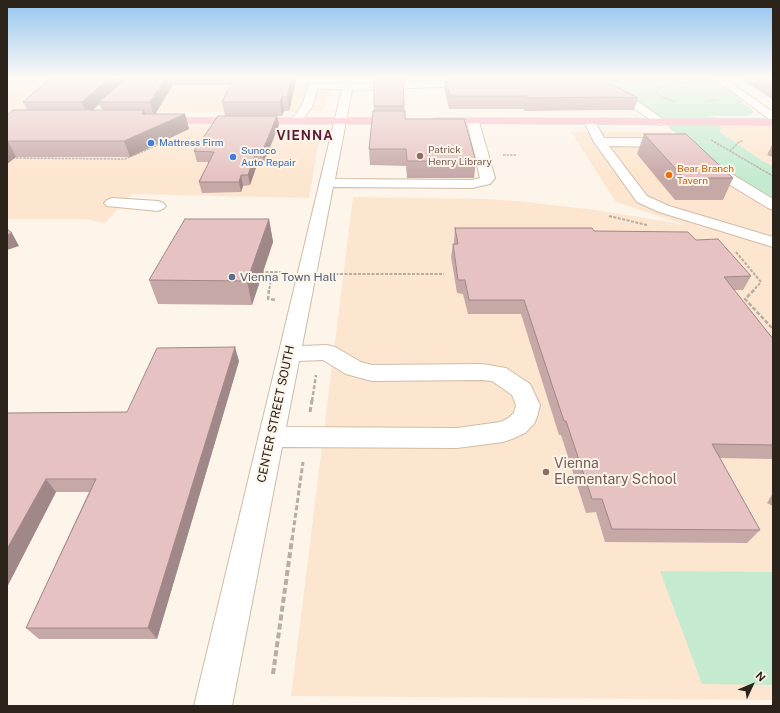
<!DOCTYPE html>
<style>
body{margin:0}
#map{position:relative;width:780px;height:713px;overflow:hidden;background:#fdf4ea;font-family:"Public Sans",sans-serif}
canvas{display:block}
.frame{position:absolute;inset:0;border:8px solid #2c241b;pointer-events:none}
.north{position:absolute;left:732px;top:665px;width:40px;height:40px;-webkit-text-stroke:3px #fdf4ea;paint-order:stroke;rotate:46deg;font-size:11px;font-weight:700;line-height:16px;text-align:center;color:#2c241b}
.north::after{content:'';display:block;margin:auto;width:14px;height:18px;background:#2c241b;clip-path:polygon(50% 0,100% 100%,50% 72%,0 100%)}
</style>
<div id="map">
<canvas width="780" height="713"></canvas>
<div class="frame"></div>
<div class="north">N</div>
</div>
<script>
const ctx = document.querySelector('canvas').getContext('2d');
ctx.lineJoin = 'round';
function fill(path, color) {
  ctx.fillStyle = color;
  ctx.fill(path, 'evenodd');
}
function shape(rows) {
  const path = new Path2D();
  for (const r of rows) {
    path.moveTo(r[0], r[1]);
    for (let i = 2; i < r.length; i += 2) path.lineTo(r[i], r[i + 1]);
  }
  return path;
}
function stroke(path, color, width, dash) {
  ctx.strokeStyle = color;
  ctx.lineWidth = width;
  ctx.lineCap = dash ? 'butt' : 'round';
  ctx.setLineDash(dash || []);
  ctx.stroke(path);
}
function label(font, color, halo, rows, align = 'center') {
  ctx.font = font + ' "Public Sans",sans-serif';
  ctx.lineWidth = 4;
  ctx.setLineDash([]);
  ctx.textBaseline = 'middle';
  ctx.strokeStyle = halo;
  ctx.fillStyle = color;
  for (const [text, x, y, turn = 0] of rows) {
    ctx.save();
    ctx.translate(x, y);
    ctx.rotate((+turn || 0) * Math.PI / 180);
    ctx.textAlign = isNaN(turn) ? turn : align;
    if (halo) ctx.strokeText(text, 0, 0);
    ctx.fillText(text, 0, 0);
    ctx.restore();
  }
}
fill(shape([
 [7,77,135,77,94,110,7,110],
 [148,77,220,77,269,84,332,82,325,108,319,111,204,112,123,111],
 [722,118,773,118,773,166,761,160,720,132],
 [190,126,305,128,320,134,309,198,132,194,105,223,85,219,7,219,7,127],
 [571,132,670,132,773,202,773,700,291,696,353,197,488,199,526,202,596,210,686,225,616,202]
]), '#fde6cf');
fill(shape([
 [596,77,712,77,753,111,753,113,751,115,744,116,705,116,722,118,720,132,761,160,773,166,773,202,739,182,679,137,652,111],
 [660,571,773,572,773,685,702,684]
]), '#c4ebd0');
const minor = shape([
 [345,77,355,77,354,84,471,80,476,83,471,86,352,90,335,179,472,180,480,178,467,122,469,120,473,119,477,120,479,122,495,178,490,184,472,188,333,187,302,346,327,345,335,347,361,362,372,365,482,364,506,368,530,384,540,405,537,417,534,424,525,433,512,439,503,442,457,448,282,447,232,706,194,706,342,89,317,89,312,107,300,123,292,123,290,121,302,106,309,84,344,83,345,77],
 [323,360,346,374,372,381,482,380,492,381,512,395,516,405,514,413,507,419,500,422,457,428,286,427,299,361,323,360],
 [575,77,588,77,640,103,667,122,665,124,661,125,657,124,632,107,575,77],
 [712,77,723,77,773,112,773,120,769,119,712,77],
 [590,119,594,120,604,138,660,138,675,140,677,143,675,146,671,147,609,146,647,196,669,206,773,237,773,247,659,212,637,202,594,142,584,122,586,120,590,119],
 [707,161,712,162,773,199,773,210,768,208,702,168,700,165,702,162,707,161],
 [112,198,158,201,163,203,166,206,163,209,158,211,107,206,104,203,107,200,112,198]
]);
const major = shape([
 [156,118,402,118,406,119,408,121,406,123,402,124,152,123,150,121,152,119,156,118],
 [436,118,773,119,773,125,432,123,430,121,432,119,436,118]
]);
stroke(minor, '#d1bca5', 2);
stroke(major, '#d5d3d1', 2);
stroke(shape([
 [680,83,701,85],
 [675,102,659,96,656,92,661,87,681,82,685,77],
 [705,102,717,100]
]), '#b6ada3', 1, [2, 1]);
stroke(shape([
 [711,140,773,176],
 [730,151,739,142,743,141],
 [503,155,516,155],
 [7,162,12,158,125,159,158,145,162,141]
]), '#b6ada3', 1.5, [2.5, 1]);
stroke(shape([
 [609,216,647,225],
 [736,252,761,282,753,291],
 [261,272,282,272],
 [331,274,444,274],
 [260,278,271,279,269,291]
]), '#b6ada3', 2, [3, 1.5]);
stroke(shape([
 [269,290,268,299,277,300],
 [754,290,745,299,773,329],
 [312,401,316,375]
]), '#b6ada3', 2.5, [4, 2]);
stroke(shape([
 [310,412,312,400],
 [292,540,303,462]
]), '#b6ada3', 3, [5, 2.5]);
stroke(shape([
 [273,674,292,539]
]), '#b6ada3', 4, [6, 3]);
fill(minor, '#fff');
fill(major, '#feb8c8');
fill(shape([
 [52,77,297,77,289,111,284,111,282,116,277,116,279,125,264,162,258,162,250,185,243,186,241,192,202,193,199,182,209,162,197,162,194,151,225,116,222,102,231,85,173,85,155,114,185,114,189,129,130,157,16,157,7,164,8,114,27,110,23,102],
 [99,104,102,110,93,110],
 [375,77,403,77,405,119,476,161,474,178,407,178,406,166,370,165,369,149,374,111,374,81,375,81],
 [441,77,565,77,569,80,638,98,634,110,607,110,524,111,524,109,449,109,444,88,445,79,442,79],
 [738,77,773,77,773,100],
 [644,134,733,178,723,200,675,200,637,154],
 [773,143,773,157,767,155],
 [269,219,273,242,252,305,158,304,149,280],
 [455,228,594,231,696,240,751,276,743,290,734,290,773,339,773,459,720,458,760,530,747,543,605,542,596,512,586,513,561,435,559,435,521,314,468,314,463,294,457,293,451,257,453,244,454,244,454,241],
 [239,361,157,639,39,639,26,628,89,492,56,492,7,587,7,413,127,412],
 [773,493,773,506,767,503]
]), '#c6a8a7');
fill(shape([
 [110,77,131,77,99,102,99,104,87,116,82,102],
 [166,77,171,77,173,85,154,116,150,102],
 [292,77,297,77,289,111,287,97],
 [282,97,284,111,282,116,280,102],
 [144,110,149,125,142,114],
 [185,114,189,129,130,157,124,141],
 [277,116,279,125,264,162,262,152],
 [8,141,16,157,7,164,7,142],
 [256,152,258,162,250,185,248,175],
 [241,175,243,186,241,192,239,182],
 [269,219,273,242,252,305,247,281],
 [12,233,19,246,7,250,7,235],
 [235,347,239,361,157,639,148,628],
 [46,479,56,492,7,587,7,549]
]), '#a18888');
const building = shape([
 [52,77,110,77,82,102,23,102,52,77],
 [128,77,166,77,150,102,99,102,128,77],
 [235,77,292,77,287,97,282,97,280,102,222,102,235,77],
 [445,77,565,77,569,80,576,77,597,77,638,98,610,97,526,98,527,96,450,96,445,77],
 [403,80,404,106,374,106,374,81,403,80],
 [13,110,144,110,142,114,185,114,124,141,8,141,7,142,7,114,8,114,13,110],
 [373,111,405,111,405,119,464,119,476,161,407,161,406,149,369,149,373,111],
 [218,116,277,116,262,152,256,152,248,175,241,175,239,182,199,182,214,152,194,151,218,116],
 [644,134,686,134,733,178,684,178,644,134],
 [185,219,269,219,247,281,149,280,185,219],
 [455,228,592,228,594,231,688,232,696,240,718,239,751,276,724,277,773,339,773,445,712,444,760,530,612,529,602,499,592,499,566,421,564,421,524,300,469,300,465,280,458,280,453,244,458,244,455,228],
 [7,229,12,233,7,235,7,229],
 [235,347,148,628,26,628,96,479,46,479,7,549,7,413,127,412,157,348,235,347]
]);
fill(building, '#e6c3c2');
stroke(building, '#a18888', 1);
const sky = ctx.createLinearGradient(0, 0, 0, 177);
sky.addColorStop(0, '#92c4f0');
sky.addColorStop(0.44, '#fefaf6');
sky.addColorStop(1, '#fefaf600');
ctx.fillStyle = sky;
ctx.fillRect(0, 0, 780, 177);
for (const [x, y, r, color] of [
 [151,143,4,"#3f7fe0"],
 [420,156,4,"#8d6e63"],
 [233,157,4,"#3f7fe0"],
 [669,175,4,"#e8710a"],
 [232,277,4,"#5c6f8a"],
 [546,472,4,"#8d6e63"]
]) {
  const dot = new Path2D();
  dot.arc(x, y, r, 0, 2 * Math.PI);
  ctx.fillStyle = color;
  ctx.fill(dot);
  stroke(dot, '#fdf4ea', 1.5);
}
label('10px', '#366cbe', '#fdf4ea', [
 ["Mattress Firm",159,143],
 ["Sunoco",241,151],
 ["Auto Repair",241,163]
], 'left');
label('10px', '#785e54', '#fdf4ea', [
 ["Patrick",428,150],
 ["Henry Library",428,162]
], 'left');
label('10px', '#c56008', '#fdf4ea', [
 ["Bear Branch",677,169],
 ["Tavern",677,181]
], 'left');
label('12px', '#4e5e75', '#fdf4ea', [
 ["Vienna Town Hall",240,277]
], 'left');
label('12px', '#2c241b', '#fdf4ea', [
 ["CENTER STREET SOUTH",276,414,-78]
]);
ctx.letterSpacing = '1px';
label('bold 13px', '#5e1c36', '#fdf4ea', [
 ["VIENNA",305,136]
]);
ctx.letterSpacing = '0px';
label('14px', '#785e54', '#fdf4ea', [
 ["Vienna",554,464],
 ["Elementary School",554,480]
], 'left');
</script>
